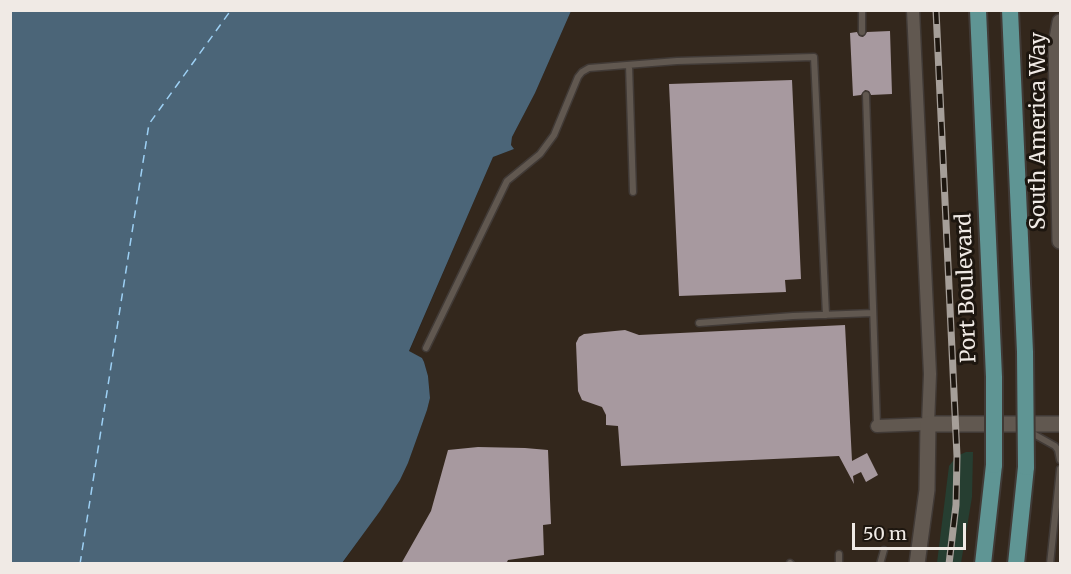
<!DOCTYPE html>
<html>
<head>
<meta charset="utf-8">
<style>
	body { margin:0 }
	#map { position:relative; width:1071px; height:574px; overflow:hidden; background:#271f18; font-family:Merriweather,serif }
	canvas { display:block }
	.frame { position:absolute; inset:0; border:12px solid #f0eae5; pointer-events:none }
	.scale { position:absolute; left:852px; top:523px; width:114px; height:27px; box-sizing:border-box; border:3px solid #f0eae5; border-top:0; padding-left:8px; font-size:18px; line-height:21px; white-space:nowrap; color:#f0eae5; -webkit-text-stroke:4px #1d160f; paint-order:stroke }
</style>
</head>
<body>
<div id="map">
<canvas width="1071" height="574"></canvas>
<div class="frame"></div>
<div class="scale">50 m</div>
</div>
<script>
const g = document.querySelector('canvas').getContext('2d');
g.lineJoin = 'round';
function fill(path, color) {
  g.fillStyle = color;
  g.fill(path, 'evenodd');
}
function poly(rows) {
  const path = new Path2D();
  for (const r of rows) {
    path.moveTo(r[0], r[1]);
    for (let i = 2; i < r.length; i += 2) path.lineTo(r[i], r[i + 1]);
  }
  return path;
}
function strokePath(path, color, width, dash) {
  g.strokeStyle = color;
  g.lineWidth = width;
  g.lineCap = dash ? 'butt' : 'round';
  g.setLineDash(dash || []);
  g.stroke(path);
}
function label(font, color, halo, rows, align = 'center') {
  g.font = font + ' Merriweather,serif';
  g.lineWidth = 6;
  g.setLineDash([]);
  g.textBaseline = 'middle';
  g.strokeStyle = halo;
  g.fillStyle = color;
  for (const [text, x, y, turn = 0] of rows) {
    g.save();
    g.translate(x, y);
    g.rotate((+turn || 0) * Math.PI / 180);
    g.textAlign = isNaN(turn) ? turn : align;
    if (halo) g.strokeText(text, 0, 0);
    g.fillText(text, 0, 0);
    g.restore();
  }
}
fill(poly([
	[571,11,1060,11,1060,563,342,564,380,510,400,480,408,463,427,410,430,398,428,376,424,362,422,358,409,352,493,157,514,149,511,145,512,137,535,93]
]), '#33271c');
fill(poly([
	[966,452,973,452,972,497,961,563,937,563,949,466,957,456]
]), '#263e31');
fill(poly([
	[10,11,571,11,535,93,512,137,511,145,514,149,493,157,409,351,422,358,424,362,428,376,430,398,427,410,408,463,400,480,380,511,342,563,11,563]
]), '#4b6578');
strokePath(poly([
	[80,564,149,124,231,10]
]), '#9dd0f4', 1.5, [8, 6]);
fill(poly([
	[890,31,892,94,871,95,869,91,865,90,861,95,853,96,850,33,857,32,859,36,863,37,867,32],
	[792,80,801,279,785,280,786,292,679,296,669,84],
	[845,325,852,461,867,453,878,475,866,482,861,472,853,476,854,484,839,456,621,466,618,426,606,425,606,415,602,407,582,400,578,391,576,343,579,337,584,334,625,330,639,335],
	[478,447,525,448,548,450,551,524,543,525,544,555,508,560,506,564,401,564,431,511,448,450]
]), '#a7999f');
const service = poly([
	[862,10,862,32],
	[629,65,633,192],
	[866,95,877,426],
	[699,323,793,316,873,313],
	[426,348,507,181,540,154,554,135,578,77,582,72,589,68,677,61,814,57,826,315],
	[1028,431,1055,446,1058,450,1060,460],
	[839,554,839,564],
	[790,563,791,564],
	[880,564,884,550],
	[1050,564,1060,469]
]);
const minor = poly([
	[877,426,928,424,930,374,913,10]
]);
const tertiary = poly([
	[1060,22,1056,44,1060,241],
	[917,564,927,490,928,424,1060,424]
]);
const primary = poly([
	[983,564,994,465],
	[1016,564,1026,467]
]);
strokePath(service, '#413a36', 9);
strokePath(minor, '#413a36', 15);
strokePath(tertiary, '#413a36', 18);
strokePath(primary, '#413a36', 20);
strokePath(service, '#615850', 6);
strokePath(minor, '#615850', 12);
strokePath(tertiary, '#615850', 15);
strokePath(primary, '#5f9594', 16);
const rail = poly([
	[936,10,957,456,956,505,949,564]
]);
strokePath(rail, '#a69f99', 7);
strokePath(rail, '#1d160f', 4.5, [14]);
const primaryBridge = poly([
	[978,10,994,377,994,465],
	[1010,10,1025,352,1026,467]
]);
strokePath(primaryBridge, '#413a36', 20, []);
strokePath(primaryBridge, '#5f9594', 16);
label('21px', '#f0eae5', '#1d160f', [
	["South America Way",1039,131,-90],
	["Port Boulevard",967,288,-92]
]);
</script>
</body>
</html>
